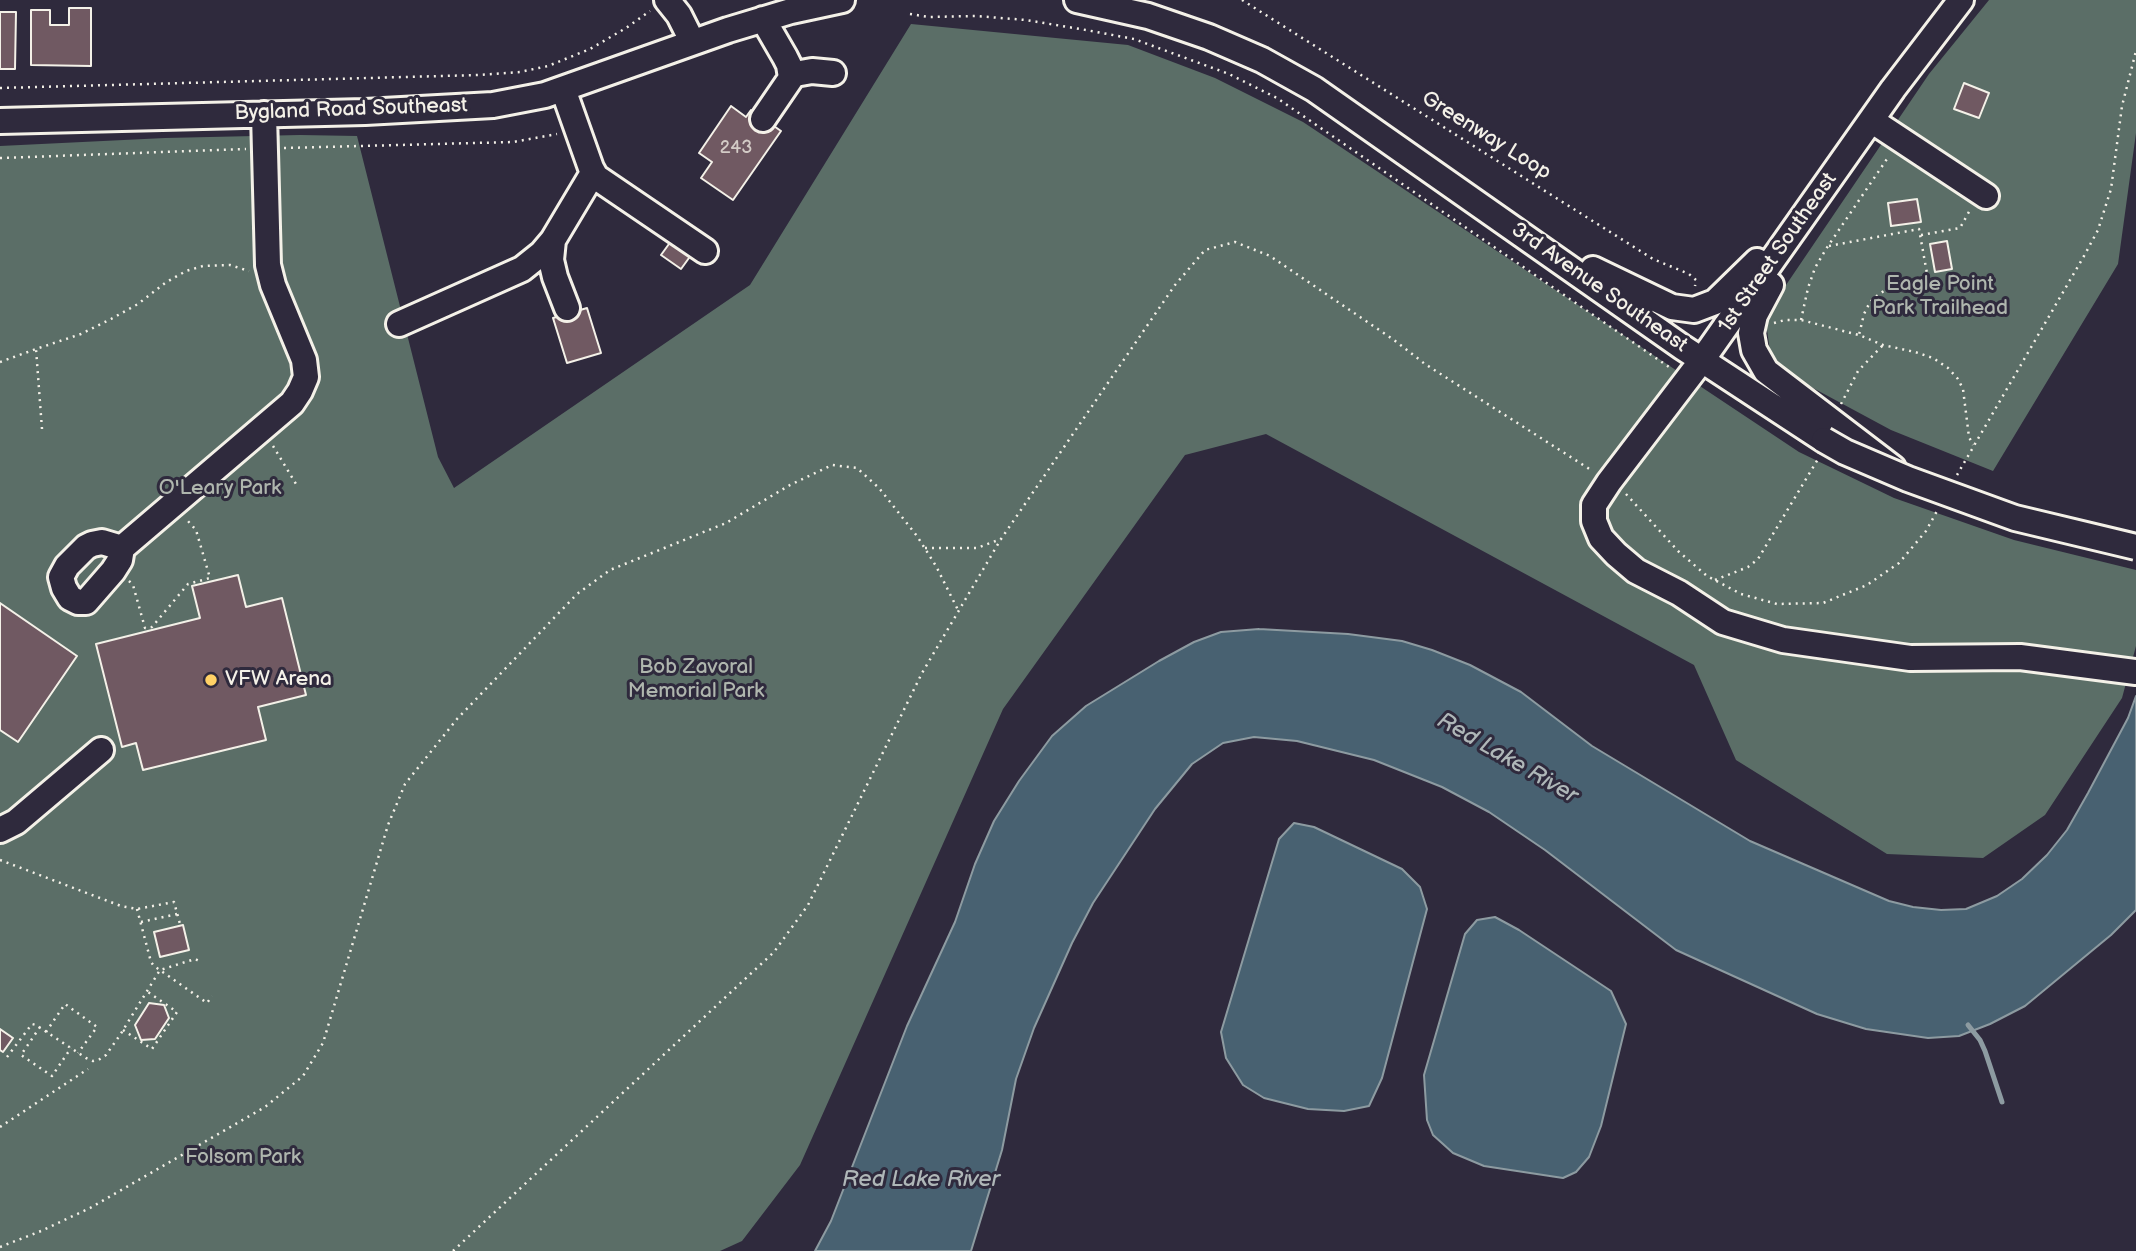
<!DOCTYPE html>
<html>
<head>
<meta charset="utf-8">
<style>
	body { margin:0 }
	canvas { display:block; background:#2f2a3d }
</style>
</head>
<body>
<canvas width="2136" height="1251"></canvas>
<script>
const g = document.querySelector('canvas').getContext('2d');
g.lineJoin = 'round';
function fill(path, color) {
  g.fillStyle = color;
  g.fill(path, 'evenodd');
}
function poly(rows) {
  const path = new Path2D();
  for (const r of rows) {
    path.moveTo(r[0], r[1]);
    for (let i = 2; i < r.length; i += 2) path.lineTo(r[i], r[i + 1]);
  }
  return path;
}
function strokePath(path, color, width, dash) {
  g.strokeStyle = color;
  g.lineWidth = width;
  g.lineCap = dash ? 'butt' : 'round';
  g.setLineDash(dash || []);
  g.stroke(path);
}
function label(font, color, halo, rows, align = 'center') {
  g.font = font + ' "Balsamiq Sans",sans-serif';
  g.lineWidth = 6;
  g.setLineDash([]);
  g.textBaseline = 'middle';
  g.strokeStyle = halo;
  g.fillStyle = color;
  for (const [text, x, y, turn = 0] of rows) {
    g.save();
    g.translate(x, y);
    g.rotate((+turn || 0) * Math.PI / 180);
    g.textAlign = isNaN(turn) ? turn : align;
    if (halo) g.strokeText(text, 0, 0);
    g.fillText(text, 0, 0);
    g.restore();
  }
}
fill(poly([
	[1989,0,2136,0,2136,133,2118,264,1993,471,1891,430,1787,374,1770,351,1765,316,1929,74],
	[911,24,1128,45,1215,78,1303,122,1799,452,1894,498,2014,540,2136,570,2136,646,2122,698,2045,815,1983,858,1887,854,1736,760,1694,665,1266,434,1185,455,1003,709,800,1165,742,1241,720,1251,0,1251,0,146,165,138,300,135,357,136,438,457,454,488,750,285]
]), '#5b6e67');
const water = poly([
	[1259,629,1348,634,1402,641,1432,650,1470,665,1521,692,1592,746,1750,841,1889,901,1913,907,1941,910,1966,909,1997,896,2022,879,2047,855,2067,830,2088,793,2128,718,2136,696,2136,910,2111,935,2025,1006,1990,1024,1959,1036,1928,1038,1866,1029,1817,1014,1676,950,1545,850,1489,812,1442,787,1374,760,1297,741,1254,737,1223,743,1192,764,1155,809,1093,903,1072,943,1034,1028,1016,1079,1002,1150,971,1251,815,1251,831,1221,907,1026,955,922,975,864,994,821,1019,781,1052,736,1086,706,1159,661,1194,642,1221,632,1259,629],
	[1294,823,1314,827,1402,869,1420,887,1427,909,1382,1078,1369,1106,1344,1111,1308,1109,1264,1098,1243,1085,1226,1058,1221,1032,1279,839,1294,823],
	[1495,917,1519,930,1611,991,1626,1024,1601,1126,1589,1157,1576,1172,1563,1178,1484,1166,1453,1153,1433,1135,1427,1120,1424,1075,1465,934,1477,920,1495,917]
]);
fill(water, '#486171');
strokePath(water, '#8d9ba1', 2);
strokePath(poly([
	[1968,1025,1980,1040,1985,1051,2002,1102]
]), '#8d9ba1', 5);
const building = poly([
	[69,8,91,8,91,66,31,65,31,10,50,10,50,25,69,25,69,8],
	[0,12,16,12,15,69,0,69,0,12],
	[1964,83,1989,93,1979,118,1954,109,1964,83],
	[731,106,746,117,751,110,781,131,733,200,701,178,712,162,699,153,731,106],
	[1917,199,1921,222,1891,226,1888,203,1917,199],
	[674,237,694,251,681,269,661,255,674,237],
	[1947,241,1952,269,1935,272,1930,244,1947,241],
	[587,308,601,353,567,363,553,318,587,308],
	[238,575,246,607,282,598,306,695,258,707,266,740,143,770,136,743,122,747,96,644,200,618,192,586,238,575],
	[0,603,77,656,18,742,0,730,0,603],
	[183,925,189,950,160,957,154,932,183,925],
	[149,1003,164,1005,169,1018,155,1039,141,1040,135,1025,149,1003],
	[0,1029,13,1038,3,1052,0,1050,0,1029]
]);
fill(building, '#705962');
strokePath(building, '#f4f1e8', 2);
const minor = poly([
	[667,0,679,15,692,41],
	[1077,0,1148,16,1209,37,1262,60,1314,89,1682,347,1824,440],
	[1961,0,1893,89,1702,360,1609,482,1594,505,1594,521,1601,538,1616,554,1636,571,1679,593,1723,622,1783,640,1910,658,2020,657,2136,672],
	[763,19,785,57,789,65,791,78],
	[563,89,591,168,596,177,705,251],
	[763,119,791,78,795,74,812,71,833,73],
	[1871,120,1986,196],
	[0,121,365,112,493,105,545,95,728,30,791,11,842,0],
	[553,240,551,260,555,277,567,308],
	[1593,269,1672,307,1694,310,1715,302,1757,261],
	[1771,285,1755,315,1751,333,1754,350,1766,371,1893,468],
	[399,324,522,269,542,253,553,240,593,173],
	[122,548,102,542,92,544,86,547,67,566,61,577,64,588,70,598,78,602,86,602,113,571,120,560,122,548,292,403,300,391,306,377,304,360,273,285,268,265,264,114],
	[0,830,16,822,101,750]
]);
strokePath(minor, '#f4f1e8', 30);
strokePath(poly([
	[1242,0,1653,259,1689,274,1696,280,1695,286],
	[910,14,929,17,976,16,1026,20,1086,30,1134,39,1229,74,1277,98,1669,367,1669,368],
	[0,88,479,75,520,72,548,66,590,49,626,28,650,11],
	[284,148,513,142,557,134],
	[0,158,246,149],
	[1921,235,1960,228,1970,210],
	[1829,246,1919,229,1928,279,1888,288,1878,295,1870,302,1864,314,1859,335],
	[1801,320,1808,288,1815,268,1826,249,1889,156],
	[1774,323,1785,320,1801,320,1859,335,1883,345,1915,352,1933,358,1948,368,1958,379,1963,389,1969,437,1973,445],
	[0,362,36,349],
	[1841,404,1858,371,1883,345],
	[42,429,36,349,81,334,111,319,138,304,165,283,186,271,203,266,230,265,249,271],
	[273,446,296,484],
	[1957,475,2084,256,2098,230,2111,189,2122,106,2136,51],
	[1626,494,1678,551,1707,576,1741,594,1777,604,1823,603,1867,585,1899,563,1926,531,1937,511],
	[925,548,977,548,1001,539],
	[1715,580,1748,567,1758,559,1818,459],
	[129,581,133,585,145,628,152,627,188,584,210,578,196,530,187,520],
	[0,860,121,906,137,909,174,902,180,924],
	[137,909,151,962,154,966,207,1003,212,996],
	[141,922,177,914],
	[40,1027,21,1055,52,1076,71,1048],
	[123,1030,152,1049,177,1012,148,992],
	[46,1032,65,1004,97,1027,78,1053],
	[7,1057,32,1024,36,1025,86,1058,93,1061,100,1059,106,1055,120,1035,160,970,195,959,201,962],
	[0,1127,88,1069],
	[0,1247,41,1231,90,1208,265,1107,303,1076,323,1043,388,825,405,784,457,719,577,594,610,570,726,523,790,485,832,465,857,468,879,488,917,536,936,566,958,610],
	[453,1251,774,952,808,905,922,673,1001,539,1175,285,1205,250,1235,242,1270,256,1394,340,1425,364,1591,470]
]), '#f4f1e8', 2.5, [2, 5]);
strokePath(minor, '#2f2a3d', 24);
const minorBridge = poly([
	[1824,440,1845,452,1908,479,2015,518,2136,547]
]);
strokePath(minorBridge, '#f4f1e8', 30, []);
strokePath(minorBridge, '#2f2a3d', 24);
for (const [x, y, r, color] of [
	[211,680,7,"#ffd166"]
]) {
  const dot = new Path2D();
  dot.arc(x, y, r, 0, 2 * Math.PI);
  g.fillStyle = color;
  g.fill(dot);
  strokePath(dot, '#2f2a3d', 2.5);
}
label('18px', '#d3cbc6', null, [
	["243",736,148]
]);
label('21px', '#f4f1e8', '#2f2a3d', [
	["Bygland Road Southeast",351,110,-2],
	["Greenway Loop",1486,136,32],
	["1st Street Southeast",1778,253,-55],
	["3rd Avenue Southeast",1599,288,35]
]);
label('21px', '#afb6ae', '#2f2a3d', [
	["Eagle Point",1940,285],
	["Park Trailhead",1940,309],
	["O'Leary Park",220,489],
	["Bob Zavoral",696,668],
	["Memorial Park",696,692],
	["Folsom Park",243,1158]
]);
label('21px', '#f4f1e8', '#2f2a3d', [
	["VFW Arena",225,680]
], 'left');
label('italic 23px', '#afb7b8', '#2f2a3d', [
	["Red Lake River",1507,759,30],
	["Red Lake River",921,1180]
]);
</script>
</body>
</html>
